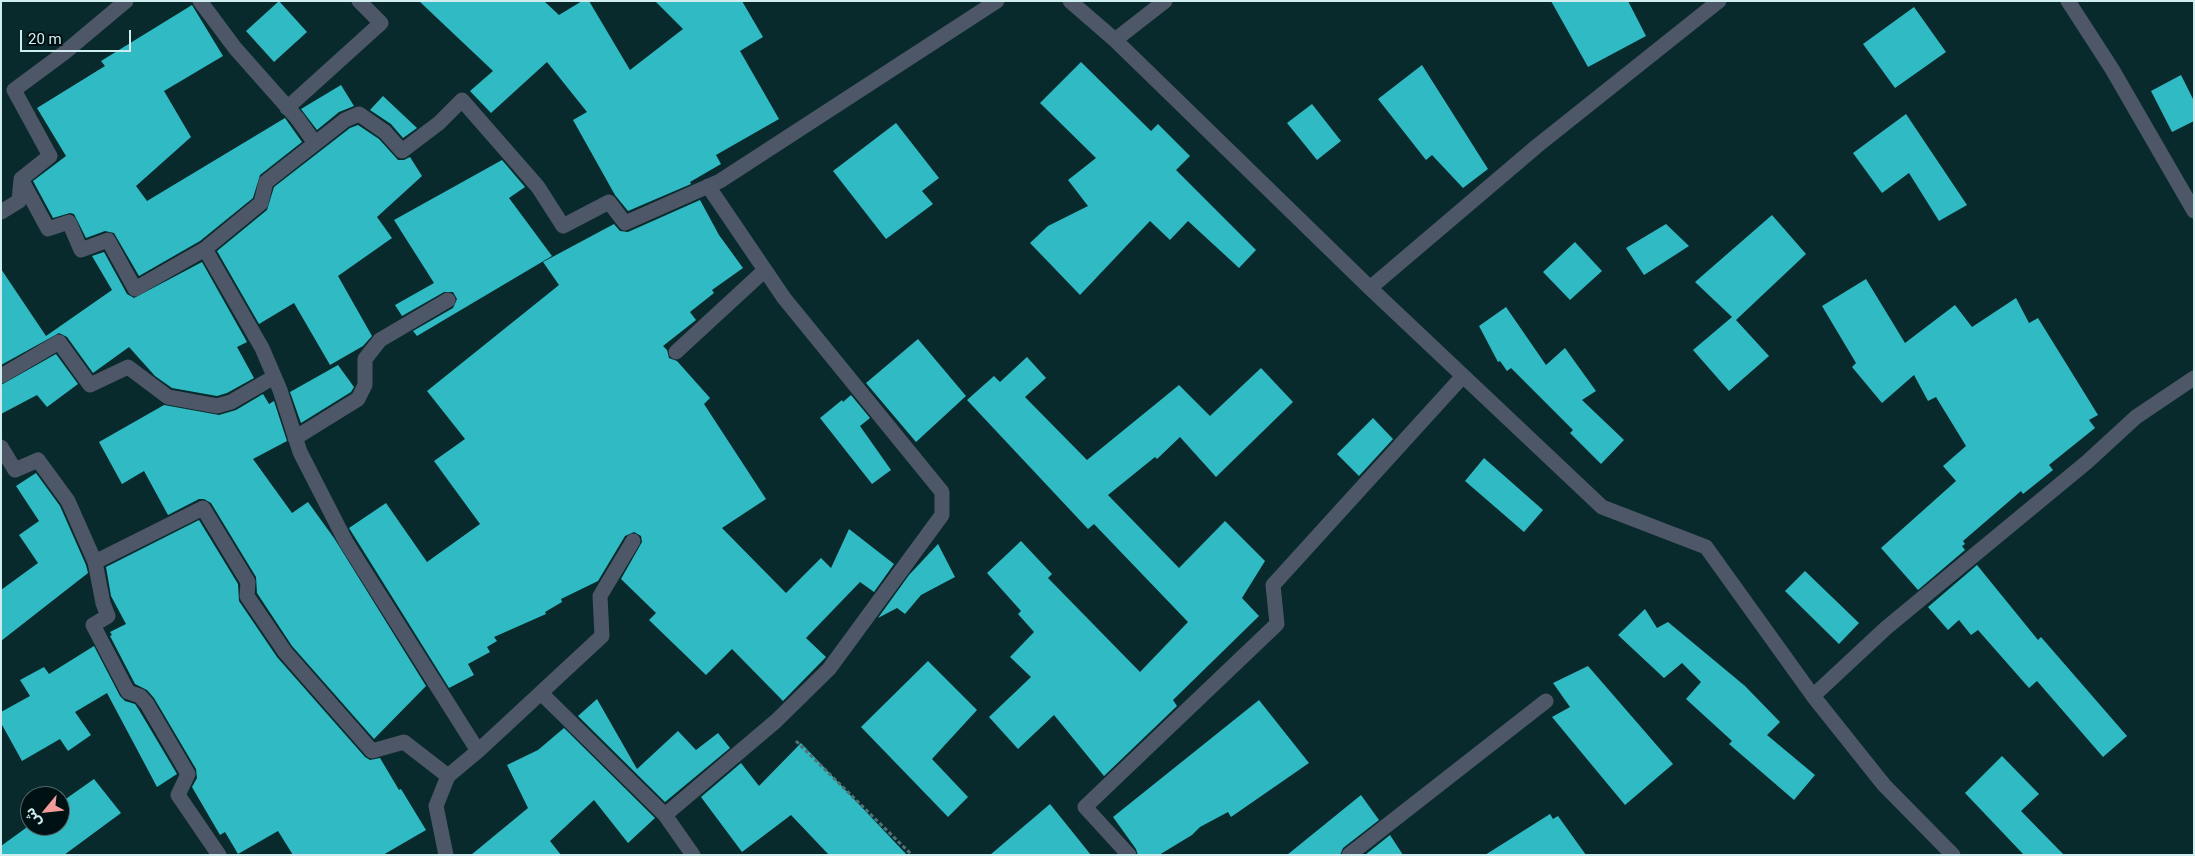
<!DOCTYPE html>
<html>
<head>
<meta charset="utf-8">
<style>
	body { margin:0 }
	#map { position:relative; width:2195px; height:856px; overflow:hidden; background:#082a2c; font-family:Roboto,"Noto Sans Arabic",sans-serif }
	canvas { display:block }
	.frame { position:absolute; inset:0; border:2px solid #d0eef0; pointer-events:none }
	.north { position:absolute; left:20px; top:786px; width:50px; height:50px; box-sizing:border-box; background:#001113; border:1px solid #53696b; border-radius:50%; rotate:242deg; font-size:14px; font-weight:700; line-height:20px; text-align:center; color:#d0eef0 }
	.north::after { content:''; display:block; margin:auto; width:18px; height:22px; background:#f59b99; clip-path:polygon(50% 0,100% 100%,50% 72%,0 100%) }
	.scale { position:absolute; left:20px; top:30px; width:111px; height:22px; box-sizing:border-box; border:2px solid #d0eef0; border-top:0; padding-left:6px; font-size:15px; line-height:18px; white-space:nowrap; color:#d0eef0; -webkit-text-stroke:4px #001113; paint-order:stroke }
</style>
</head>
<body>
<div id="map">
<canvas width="2195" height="856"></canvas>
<div class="frame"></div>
<div class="north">ش</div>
<div class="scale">20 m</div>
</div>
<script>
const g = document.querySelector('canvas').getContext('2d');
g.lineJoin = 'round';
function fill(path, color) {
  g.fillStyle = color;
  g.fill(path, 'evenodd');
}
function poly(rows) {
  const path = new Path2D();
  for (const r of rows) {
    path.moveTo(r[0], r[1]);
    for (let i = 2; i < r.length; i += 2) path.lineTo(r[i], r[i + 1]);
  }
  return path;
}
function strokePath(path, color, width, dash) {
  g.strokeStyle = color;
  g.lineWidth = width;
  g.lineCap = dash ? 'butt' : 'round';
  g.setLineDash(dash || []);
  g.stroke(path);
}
fill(poly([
	[279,1,307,32,274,62,246,31],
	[419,1,544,1,559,15,582,1,589,1,630,70,683,29,655,1,742,1,763,37,740,51,779,119,716,155,721,164,690,182,691,184,628,211,615,195,573,120,587,112,547,62,491,113,470,91,493,71],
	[1551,1,1628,1,1646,36,1588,67],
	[192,5,223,56,164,91,191,137,136,186,147,201,285,118,302,142,260,175,253,198,200,241,139,276,114,233,105,231,86,238,74,214,70,213,53,218,52,216,33,181,66,156,37,108,105,66,101,61],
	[1914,7,1946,52,1895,88,1863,44],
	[1081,62,1151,131,1158,124,1190,156,1176,170,1256,250,1239,268,1188,221,1170,240,1150,221,1080,295,1030,243,1048,226,1088,206,1068,180,1096,158,1040,103],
	[1422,65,1488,169,1463,188,1432,155,1426,160,1378,99],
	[2181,75,2194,101,2194,121,2172,132,2151,91],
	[341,85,354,106,339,112,317,130,301,109],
	[383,96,417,128,403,138,391,124,370,110],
	[1312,104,1341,141,1317,160,1287,123],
	[1906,114,1967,205,1939,221,1909,173,1882,193,1853,153],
	[896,123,939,178,922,191,933,204,886,239,833,171],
	[358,125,379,139,398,160,404,160,410,157,422,176,377,217,392,238,338,276,372,336,363,346,330,365,294,303,259,324,217,251,267,210,274,187,350,128],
	[502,160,525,187,509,198,552,256,417,336,413,331,453,308,457,299,453,292,444,292,402,316,395,305,434,283,394,220],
	[700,200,719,235,743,268,712,290,714,293,690,312,696,320,663,346,667,350,669,358,677,361,710,398,704,404,766,499,722,528,786,593,821,558,831,568,849,529,894,564,874,592,860,582,806,638,826,657,783,701,732,649,706,675,649,620,656,613,621,579,642,542,641,536,634,532,625,536,598,581,561,599,562,602,545,612,546,614,494,637,497,641,487,647,490,652,468,664,474,675,449,688,349,528,386,503,427,562,480,524,434,461,465,439,427,391,559,285,543,262,614,224,620,231,628,232],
	[1772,215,1806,254,1736,320,1769,356,1729,391,1693,350,1732,317,1695,282],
	[1666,224,1689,246,1644,275,1626,248],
	[1575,242,1602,271,1570,300,1543,272],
	[104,252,127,294,134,298,202,262,247,342,237,347,254,378,227,393,217,396,172,388,155,376,129,347,93,373,67,337,59,333,1,365,1,269,46,336,112,290,92,256],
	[1866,279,1905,343,1955,305,1972,327,2016,298,2029,323,2038,318,2098,415,2089,420,2095,428,2049,465,2053,470,2023,494,2021,491,1963,541,1965,544,1962,546,1965,550,1918,590,1881,548,1956,481,1943,466,1966,446,1936,397,1928,401,1914,375,1882,403,1852,367,1856,363,1822,306],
	[1506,307,1546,365,1565,348,1596,391,1582,400,1624,440,1601,464,1570,433,1573,430,1511,368,1507,371,1500,361,1498,362,1479,326],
	[918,339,966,396,916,442,866,383],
	[56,354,78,384,47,407,37,395,1,414,1,385],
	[1027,357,1046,378,1025,397,1087,460,1179,385,1210,416,1261,368,1293,402,1216,477,1180,437,1157,459,1155,457,1108,495,1179,568,1225,521,1265,561,1242,598,1259,616,1173,700,1177,706,1104,776,1054,715,1018,749,989,717,1031,677,1010,657,1034,632,1018,614,1021,611,987,573,1021,541,1052,574,1048,578,1140,672,1188,622,1094,524,1088,529,967,400,994,376,1000,382],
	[338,365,354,387,351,392,301,423,290,392],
	[263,394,269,404,274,401,287,441,253,459,292,513,308,502,334,538,426,686,374,739,292,646,257,593,256,577,211,503,204,499,199,499,168,515,144,471,122,484,99,442,164,405,219,415,236,410],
	[851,395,870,418,860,426,891,470,872,484,820,418,842,400,843,402],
	[1373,418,1393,439,1359,476,1337,454],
	[1484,458,1543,510,1524,532,1465,481],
	[36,473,60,506,86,565,88,573,1,641,1,590,38,563,19,535,39,521,16,486],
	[199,520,238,584,239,601,277,657,365,757,370,760,380,758,399,790,401,789,426,830,383,855,293,855,278,831,238,854,225,832,220,835,192,787,197,778,196,769,154,698,147,690,135,684,110,636,112,635,110,632,126,624,111,596,106,567],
	[938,544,955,577,921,595,905,614,897,608,878,618,909,575],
	[1977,565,2038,640,2041,637,2127,736,2103,757,2037,681,2029,688,1978,630,1971,635,1959,620,1948,630,1928,607],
	[1805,571,1859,623,1839,644,1785,591],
	[1645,609,1657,628,1668,622,1745,686,1780,722,1767,735,1815,775,1794,800,1729,744,1732,741,1686,699,1701,682,1682,663,1664,678,1618,635],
	[94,646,120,696,125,701,135,704,139,710,177,774,157,787,107,693,75,712,91,735,68,751,60,739,22,761,1,723,1,712,30,696,20,680,44,667,49,674],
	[928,661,977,710,932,759,968,797,948,817,861,727],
	[1588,666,1673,764,1625,805,1552,717,1570,707,1553,683],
	[597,699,637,769,678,731,696,750,718,733,730,748,665,802,578,716],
	[1259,700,1309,763,1231,817,1228,812,1200,827,1192,835,1159,855,1138,855,1136,849,1113,817],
	[564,728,655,818,628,843,594,800,550,841,561,855,471,855,528,808,507,765,538,750],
	[801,743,907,855,829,855,791,815,742,852,701,797,741,763,759,786],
	[2002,756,2039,794,2021,811,2064,855,2024,855,1965,793],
	[94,779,121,813,64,855,1,855,1,846,30,825,60,826,60,803],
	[1361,795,1379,820,1343,848,1340,855,1287,855],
	[1050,804,1091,855,990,855],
	[1550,814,1553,819,1558,816,1586,855,1485,855],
	[1390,835,1403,855,1365,855]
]), '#30bac3');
strokePath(poly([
	[796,741,912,855]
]), '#527375', 3, [4, 2.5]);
strokePath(poly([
	[200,1,235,48,297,118,315,143],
	[1070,1,1115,40,1370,288,1602,507,1706,547,1813,696,1884,785,1953,855],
	[2068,1,2112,69,2194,211],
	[1115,40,1165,1],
	[287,108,381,23,359,1],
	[21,179,48,229,69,222,81,250,108,240,135,289,205,249],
	[1,212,19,201,21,179,50,156,14,90,64,53,126,1],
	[1370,288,1537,146,1719,1],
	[676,352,765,270],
	[1,376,59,342,90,385,128,367,168,397,217,406,231,402,274,377],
	[295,438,358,399,365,385,365,359,380,340,448,300],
	[1,447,15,470,38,460,68,501,95,562,103,603,108,616,93,625,128,692,140,696,147,704,188,774,178,795,219,855],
	[95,562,203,508,248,582,247,596,285,652,372,751,404,742,448,776],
	[541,693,665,815,693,855],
	[1813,696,1886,628,2087,462,2136,417,2194,378],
	[478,751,346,542,300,452,280,390,262,348,205,249,261,203,266,182,345,120,359,114,385,132,402,151,439,123,462,100,538,187,563,226,609,202,625,223,720,181,997,1],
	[665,815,776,721,829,669,942,515,942,492,784,298,708,186],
	[446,855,436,806,448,776,478,751,602,636,600,596,633,541],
	[1129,855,1085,807,1277,624,1273,585,1463,376],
	[1349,855,1546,701]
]), '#4e5767', 15);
</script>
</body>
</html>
